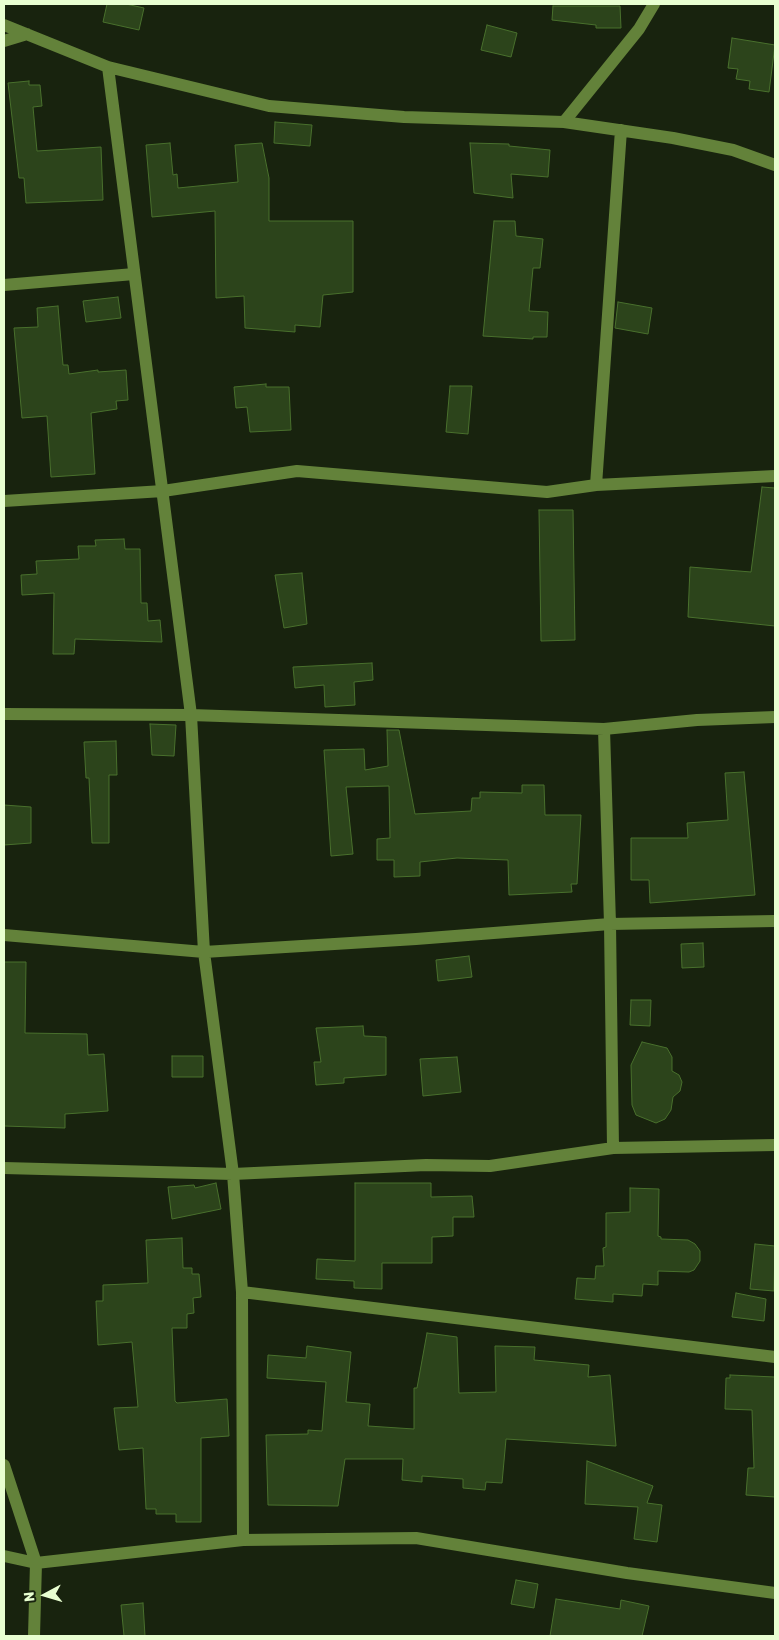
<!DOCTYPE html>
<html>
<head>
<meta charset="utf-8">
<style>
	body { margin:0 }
	#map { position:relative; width:779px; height:1640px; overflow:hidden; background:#18230e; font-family:Rubik,sans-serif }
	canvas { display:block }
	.frame { position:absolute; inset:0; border:5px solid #e8ffd1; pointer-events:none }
	.north { position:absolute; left:20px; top:1570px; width:50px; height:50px; -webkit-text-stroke:4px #18230e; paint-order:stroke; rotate:264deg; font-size:14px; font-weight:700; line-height:20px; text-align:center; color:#e8ffd1 }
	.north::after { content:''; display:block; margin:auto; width:18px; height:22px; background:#e8ffd1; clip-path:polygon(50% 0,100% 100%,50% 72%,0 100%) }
</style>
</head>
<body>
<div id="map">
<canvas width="779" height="1640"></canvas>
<div class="frame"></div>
<div class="north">N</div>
</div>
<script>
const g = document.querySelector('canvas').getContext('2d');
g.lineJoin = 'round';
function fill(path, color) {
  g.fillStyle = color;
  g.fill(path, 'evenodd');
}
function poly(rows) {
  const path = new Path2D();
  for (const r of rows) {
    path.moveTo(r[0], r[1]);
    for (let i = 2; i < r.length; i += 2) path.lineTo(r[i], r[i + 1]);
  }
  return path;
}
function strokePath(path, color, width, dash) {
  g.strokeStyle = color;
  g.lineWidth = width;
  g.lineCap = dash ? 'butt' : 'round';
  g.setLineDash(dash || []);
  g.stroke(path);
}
const building = poly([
	[107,4,126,4,144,8,139,30,103,22,107,4],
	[553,6,620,6,621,28,596,28,596,25,552,20,553,6],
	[487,25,517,33,511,57,481,50,487,25],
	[732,38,775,45,769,92,749,89,750,81,736,79,738,69,728,68,732,38],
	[29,81,29,85,40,85,42,106,33,107,37,151,101,147,103,200,26,203,24,178,19,178,17,160,8,83,29,81],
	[275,122,312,125,310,146,274,143,275,122],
	[170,143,173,175,177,174,178,188,238,182,235,145,262,143,269,178,269,221,353,221,353,292,323,295,320,327,295,325,295,332,245,328,244,296,216,298,215,211,152,217,146,145,170,143],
	[470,143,509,144,509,146,550,150,548,177,511,174,513,198,474,193,470,143],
	[494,221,515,221,516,236,543,239,540,268,533,268,529,311,548,312,547,337,533,337,533,339,483,336,494,221],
	[118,297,121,318,86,322,83,301,118,297],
	[618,302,652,308,648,334,615,328,618,302],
	[58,306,63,365,68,365,69,374,98,370,98,372,126,370,128,400,116,401,117,409,91,413,95,474,51,477,47,416,22,418,14,328,38,327,37,308,58,306],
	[266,384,266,387,289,387,291,430,250,432,247,407,236,408,234,387,266,384],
	[450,386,472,386,468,434,446,432,450,386],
	[762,487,775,488,775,626,688,617,690,567,751,572,762,487],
	[539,510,573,510,575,640,541,641,539,510],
	[124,539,125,549,140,549,141,603,147,603,148,621,160,620,162,642,75,639,74,654,53,654,54,593,22,595,21,575,37,574,36,561,79,559,78,546,96,546,95,540,124,539],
	[302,573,307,624,284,628,275,575,302,573],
	[372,663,373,680,354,682,355,705,325,707,324,685,295,688,293,667,372,663],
	[150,724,176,725,174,756,152,755,150,724],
	[387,730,399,730,415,814,471,811,472,798,480,798,480,792,522,793,522,785,544,785,545,815,581,815,577,884,571,884,572,892,509,895,508,860,457,858,420,862,420,876,394,877,394,860,377,860,377,839,390,838,389,786,346,787,353,854,331,856,324,750,364,749,365,770,388,766,387,730],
	[116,741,117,775,109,775,109,843,92,843,89,778,86,778,84,742,116,741],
	[744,772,755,895,650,903,649,880,631,880,631,838,688,838,687,823,728,820,725,773,744,772],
	[4,805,31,807,31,843,4,845,4,805],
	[703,943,704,967,682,968,681,944,703,943],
	[469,956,472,977,438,981,436,960,469,956],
	[4,962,26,962,25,1033,87,1034,88,1055,104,1054,108,1111,65,1114,65,1128,4,1126,4,962],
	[631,1000,651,1000,650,1026,630,1025,631,1000],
	[363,1026,364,1036,386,1037,386,1075,344,1078,344,1083,316,1085,314,1062,321,1062,316,1028,363,1026],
	[642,1042,667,1048,672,1057,672,1071,679,1075,682,1082,680,1091,673,1097,671,1110,665,1119,656,1123,636,1115,632,1105,631,1065,642,1042],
	[172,1056,203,1056,203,1077,172,1077,172,1056],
	[457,1057,461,1092,423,1096,420,1059,457,1057],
	[216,1183,221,1209,172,1219,168,1187,194,1185,195,1188,216,1183],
	[355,1183,431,1183,431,1197,472,1196,474,1217,453,1217,453,1236,432,1237,432,1263,382,1263,382,1289,354,1288,354,1281,316,1279,317,1259,355,1261,355,1183],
	[630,1188,659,1189,658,1236,661,1237,661,1239,688,1240,695,1244,700,1251,700,1261,694,1270,689,1272,658,1271,658,1285,643,1284,642,1296,613,1294,613,1302,575,1299,577,1278,595,1279,596,1266,604,1266,603,1248,606,1247,606,1213,630,1212,630,1188],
	[182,1238,183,1268,192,1268,192,1274,199,1274,201,1297,193,1298,194,1313,187,1314,187,1328,172,1328,175,1401,177,1403,227,1399,229,1436,201,1438,201,1522,176,1522,176,1514,156,1514,156,1509,146,1509,143,1448,119,1450,114,1408,138,1407,132,1342,98,1345,96,1301,103,1301,103,1285,148,1283,146,1240,182,1238],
	[755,1244,775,1246,774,1291,750,1289,755,1244],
	[736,1293,766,1299,764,1321,732,1317,736,1293],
	[427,1333,457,1337,459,1393,496,1392,495,1346,535,1347,534,1360,589,1365,588,1377,610,1375,616,1446,506,1439,502,1483,486,1482,485,1490,463,1488,463,1479,422,1476,422,1482,402,1480,403,1459,345,1459,338,1506,268,1505,266,1435,308,1434,308,1430,322,1431,326,1382,267,1378,268,1355,306,1358,307,1346,351,1352,346,1402,370,1404,368,1426,414,1429,414,1388,417,1388,427,1333],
	[730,1375,775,1377,775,1497,746,1495,748,1468,754,1468,752,1410,725,1409,726,1378,730,1378,730,1375],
	[587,1461,653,1486,647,1503,662,1505,657,1542,634,1539,638,1507,585,1504,587,1461],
	[516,1580,538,1584,534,1608,511,1604,516,1580],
	[556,1599,620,1609,621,1600,649,1606,642,1636,550,1636,556,1599],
	[143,1603,145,1636,124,1636,121,1605,143,1603]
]);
fill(building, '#2c441b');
strokePath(building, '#49702d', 1);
strokePath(poly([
	[4,25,108,67,269,106,404,117,564,122,673,138,733,150,775,165],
	[4,41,27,34],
	[108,67,191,715,204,952,233,1174,242,1292,243,1540],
	[564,122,639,29,654,4],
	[4,285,134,274],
	[596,485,621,130],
	[4,501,163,491,297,471,547,492,596,485,775,476],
	[4,714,191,715,604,729,697,720,775,717],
	[604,729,610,924,613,1148],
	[4,935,204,952,416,939,610,924,775,921],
	[4,1168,233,1174,426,1165,490,1166,613,1148,775,1145],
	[242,1292,775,1357],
	[4,1465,36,1563,34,1636],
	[4,1556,36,1563,243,1540,416,1538,627,1573,775,1593]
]), '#63823a', 12);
</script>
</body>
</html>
